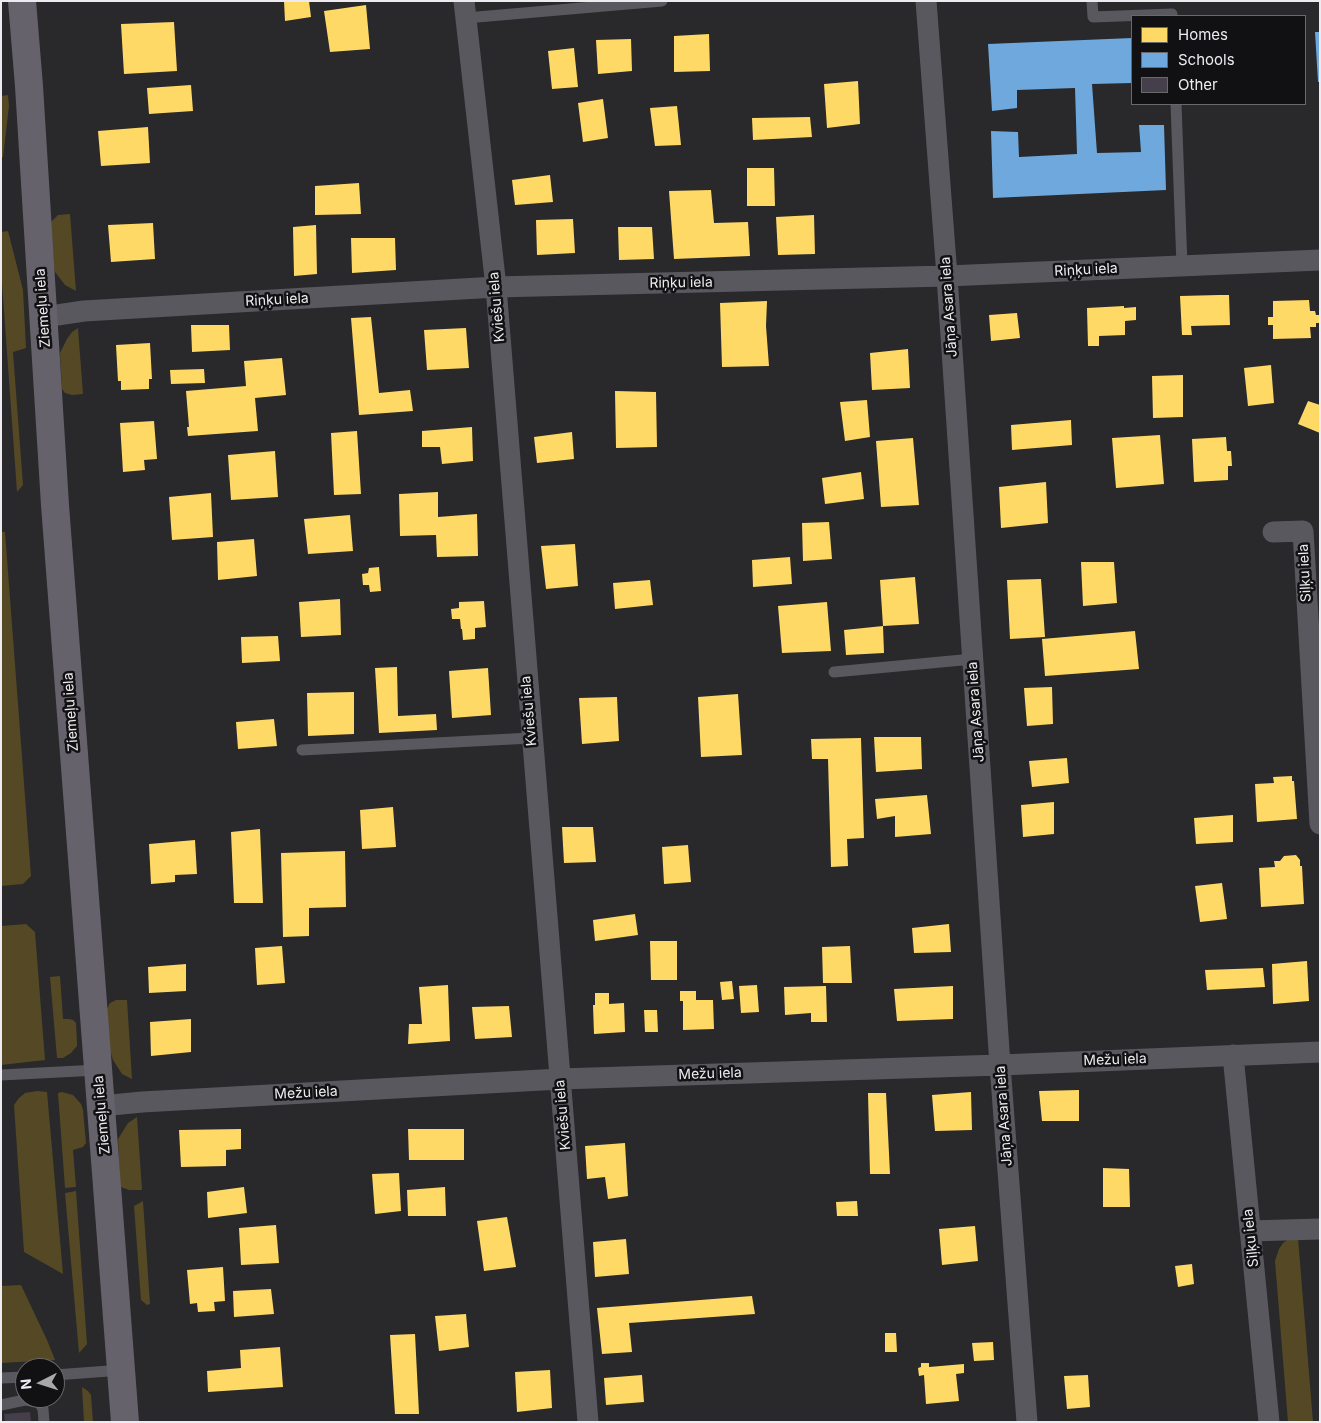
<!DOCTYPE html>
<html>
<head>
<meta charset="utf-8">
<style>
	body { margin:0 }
	#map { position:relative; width:1321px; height:1423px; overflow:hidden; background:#29282b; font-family:Inter,sans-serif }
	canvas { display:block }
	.frame { position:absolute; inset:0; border:2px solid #edebef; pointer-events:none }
	.legend { position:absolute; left:1131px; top:15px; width:175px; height:90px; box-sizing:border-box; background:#111012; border:1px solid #69686a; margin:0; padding:6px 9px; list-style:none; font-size:15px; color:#edebef }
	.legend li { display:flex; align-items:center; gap:10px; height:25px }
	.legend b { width:25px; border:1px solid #69686a }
	.north { position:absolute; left:15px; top:1358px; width:50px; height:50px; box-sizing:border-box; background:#111012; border:1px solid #69686a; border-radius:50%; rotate:265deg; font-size:14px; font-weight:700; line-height:20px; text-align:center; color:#edebef }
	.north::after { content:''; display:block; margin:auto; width:18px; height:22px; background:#a8a7aa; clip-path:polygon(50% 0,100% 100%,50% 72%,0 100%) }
</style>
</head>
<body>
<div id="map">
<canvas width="1321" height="1423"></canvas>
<div class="frame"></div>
<ul class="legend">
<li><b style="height:14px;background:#ffd966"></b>Homes</li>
<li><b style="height:14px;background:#6fa8dc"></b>Schools</li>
<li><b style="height:14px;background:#443f4a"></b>Other</li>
</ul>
<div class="north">N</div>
</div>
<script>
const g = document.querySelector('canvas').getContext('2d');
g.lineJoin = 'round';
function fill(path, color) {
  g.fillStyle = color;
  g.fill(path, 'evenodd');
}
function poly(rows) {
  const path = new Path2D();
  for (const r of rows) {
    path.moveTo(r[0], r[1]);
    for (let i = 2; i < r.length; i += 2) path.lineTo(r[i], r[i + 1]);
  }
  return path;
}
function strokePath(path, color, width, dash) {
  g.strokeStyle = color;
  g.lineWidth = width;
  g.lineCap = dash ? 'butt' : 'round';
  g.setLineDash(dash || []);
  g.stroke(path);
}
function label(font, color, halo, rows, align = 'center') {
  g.font = font + ' Inter,sans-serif';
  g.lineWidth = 5;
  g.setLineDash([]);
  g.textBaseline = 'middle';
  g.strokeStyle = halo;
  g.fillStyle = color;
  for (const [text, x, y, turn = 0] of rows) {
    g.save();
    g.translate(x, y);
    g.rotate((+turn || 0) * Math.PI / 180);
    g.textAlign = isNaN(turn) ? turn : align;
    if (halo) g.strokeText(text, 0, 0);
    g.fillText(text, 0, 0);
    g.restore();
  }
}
fill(poly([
	[8,95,9,106,3,157,1,157,1,96],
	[70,214,76,291,65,285,55,272,54,267,51,222,58,215],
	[8,231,23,290,26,348,13,352,23,485,17,492,1,269,1,232],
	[78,328,83,394,72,395,65,393,62,389,60,353,67,339,72,332],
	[1,532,5,532,31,876,23,884,1,886],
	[26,924,35,932,45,1060,1,1065,1,926],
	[60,976,63,1019,69,1019,73,1020,76,1023,77,1043,77,1046,71,1053,63,1058,57,1058,50,977],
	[116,1000,127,1000,132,1079,122,1074,113,1060,110,1050,107,1009,110,1003],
	[37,1091,47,1092,63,1274,24,1252,14,1105,19,1098,25,1093],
	[62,1092,73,1095,81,1104,83,1110,86,1143,83,1147,73,1150,76,1187,65,1188,58,1093],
	[137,1117,142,1190,129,1190,121,1187,120,1184,118,1139,128,1123],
	[76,1191,87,1344,79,1353,65,1193],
	[143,1201,150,1304,147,1305,141,1300,134,1206],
	[1298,1238,1313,1422,1288,1422,1275,1261,1279,1249,1283,1243,1289,1239],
	[21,1285,47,1340,55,1360,1,1363,1,1286],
	[82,1387,88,1391,91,1395,93,1422,84,1422]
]), '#544924');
fill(poly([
	[284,1,309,1,311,17,285,21],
	[366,5,370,49,330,52,324,11],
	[174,22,177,71,124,74,121,24],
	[709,34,710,71,674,72,674,36],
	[631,39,632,71,598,74,596,40],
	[574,48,578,87,552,89,548,51],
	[858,81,860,124,827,128,824,84],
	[191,85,193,111,149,114,147,88],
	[603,99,608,138,583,142,578,103],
	[677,106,681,145,655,146,650,108],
	[810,117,812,137,753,140,752,118],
	[148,127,150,163,101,166,98,131],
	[747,168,774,168,775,206,747,206],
	[550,175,553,202,515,205,512,180],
	[359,183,361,214,315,215,315,186],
	[711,190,714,223,748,222,750,256,674,259,669,191],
	[814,215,815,254,778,255,776,217],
	[573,219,575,253,537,255,536,220],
	[153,223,155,259,111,262,108,225],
	[316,225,317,274,294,276,293,227],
	[618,227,652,227,654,259,619,260],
	[351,238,395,238,396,270,352,273],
	[1219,295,1229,295,1230,325,1191,326,1192,335,1182,335,1180,296],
	[1309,300,1310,311,1315,311,1316,315,1320,315,1320,323,1316,323,1316,327,1310,327,1311,338,1273,339,1273,325,1268,325,1268,317,1273,317,1273,301],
	[767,301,766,326,769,366,722,367,720,303],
	[1124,306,1124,308,1136,307,1136,320,1125,321,1125,335,1099,336,1099,346,1088,346,1087,308],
	[1017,313,1020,338,991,341,989,315],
	[371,317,379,393,410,390,413,411,359,415,351,318],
	[191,325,229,325,230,350,192,352],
	[466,328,469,368,427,370,424,330],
	[150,343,152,379,149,379,149,389,121,390,121,381,118,381,116,345],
	[908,349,910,388,872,390,870,353],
	[282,358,286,395,255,398,258,431,188,436,187,427,189,427,186,391,246,386,244,361],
	[1271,365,1274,403,1248,406,1244,368],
	[204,369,205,383,171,384,170,370],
	[1183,375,1183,417,1153,418,1152,376],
	[615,391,656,392,657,447,616,448],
	[867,400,870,437,845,441,840,402],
	[1308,401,1320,405,1320,433,1298,424],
	[1071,420,1072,445,1012,450,1011,425],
	[154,421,157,459,144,460,145,470,123,472,120,423],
	[472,427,473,461,442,464,440,447,422,447,422,431],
	[357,431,361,494,334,495,331,433],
	[572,432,574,459,537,463,534,437],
	[1160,435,1164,484,1116,488,1112,438],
	[1226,437,1227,451,1231,451,1232,466,1228,466,1228,480,1194,482,1192,439],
	[913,438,919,505,881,507,876,441],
	[275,451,278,497,231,500,228,455],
	[861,472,864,499,825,504,822,478],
	[1046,482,1048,523,1001,528,999,487],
	[438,492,438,517,477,514,478,556,437,557,436,535,400,536,399,494],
	[211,493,213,537,172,540,169,497],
	[350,515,353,551,308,554,304,519],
	[829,522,832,559,803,561,802,523],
	[254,539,257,576,218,580,217,542],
	[575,544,578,586,546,589,541,546],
	[790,557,792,584,753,587,752,560],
	[1081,562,1114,562,1117,603,1083,606],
	[379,567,381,591,370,592,369,585,363,585,362,574,368,573,369,568],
	[915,577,919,624,883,626,880,580],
	[1041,579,1045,637,1010,639,1007,580],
	[650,580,653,605,615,609,613,583],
	[340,599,341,635,301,637,299,602],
	[484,601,486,627,475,628,475,639,463,640,462,629,461,629,460,619,452,619,451,609,459,608,459,602],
	[827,602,831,651,782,653,778,606],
	[883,626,884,653,846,655,844,630],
	[1135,631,1139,669,1045,676,1042,639],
	[278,636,280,661,242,663,241,637],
	[397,667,398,716,436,714,437,730,379,733,375,668],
	[488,668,491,715,452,718,449,671],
	[1052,687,1053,724,1027,726,1024,688],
	[354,692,354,734,308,736,307,693],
	[738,694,742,755,701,757,698,697],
	[617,697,619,741,582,744,579,698],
	[274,719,277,746,238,749,236,722],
	[874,737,921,737,922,769,876,772],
	[861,738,864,838,847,839,848,866,831,867,828,759,812,759,811,739],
	[1067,758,1069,783,1032,787,1029,761],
	[1292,776,1292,781,1294,781,1297,819,1257,822,1255,784,1274,783,1273,777],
	[927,795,931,834,895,837,895,816,877,819,875,799],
	[1054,802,1054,834,1023,837,1021,805],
	[393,807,396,847,362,849,360,810],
	[1233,815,1233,842,1196,844,1194,818],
	[562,827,593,827,596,862,564,863],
	[260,829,263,903,234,903,231,832],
	[195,840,197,874,175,875,175,882,151,884,149,844],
	[688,845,691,882,664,884,662,847],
	[345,851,346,907,309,908,309,936,283,937,281,853],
	[1296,855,1300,860,1300,866,1302,866,1304,904,1261,907,1259,868,1275,867,1274,861,1280,861,1284,856],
	[1222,883,1227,919,1200,922,1195,886],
	[635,914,638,935,595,941,593,920],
	[949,924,951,952,914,953,912,928],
	[650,941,677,941,677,980,651,980],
	[282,946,285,983,257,985,255,948],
	[850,946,852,983,823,983,822,947],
	[1307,961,1309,1001,1273,1004,1272,964],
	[186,964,186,991,149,993,148,967],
	[1263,968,1265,987,1207,990,1205,970],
	[732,981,734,999,722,1000,720,982],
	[448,985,450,1041,408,1044,409,1024,422,1024,419,987],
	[757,985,759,1012,741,1013,739,986],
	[826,986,827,1022,811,1022,811,1013,785,1015,784,987],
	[953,986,953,1019,897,1021,894,989],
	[680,991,696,991,696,1000,713,1000,714,1029,683,1030,683,1001,680,1001],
	[595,993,609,993,609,1004,624,1003,625,1032,594,1034,593,1005,595,1005],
	[509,1006,512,1037,475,1039,472,1007],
	[644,1010,657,1010,658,1032,645,1032],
	[191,1019,191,1052,151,1056,150,1022],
	[1079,1090,1079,1121,1042,1121,1039,1091],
	[971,1092,972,1130,935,1131,932,1095],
	[868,1093,886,1093,890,1174,870,1174],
	[241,1129,241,1149,226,1150,226,1166,181,1167,179,1130],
	[408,1129,464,1129,464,1160,409,1160],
	[625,1143,628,1196,608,1199,605,1177,587,1179,585,1146],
	[1103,1168,1129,1169,1130,1207,1103,1207],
	[399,1173,401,1211,375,1214,372,1174],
	[244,1187,247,1213,208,1218,207,1192],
	[445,1187,446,1216,408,1216,407,1190],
	[857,1201,858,1216,837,1216,836,1202],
	[507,1217,516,1267,484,1271,477,1221],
	[276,1225,279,1263,241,1265,239,1228],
	[975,1226,978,1261,942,1265,939,1229],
	[626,1239,629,1274,595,1277,593,1242],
	[1192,1264,1194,1284,1178,1287,1175,1266],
	[223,1267,225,1301,214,1302,215,1311,198,1312,197,1303,190,1304,187,1270],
	[271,1289,274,1314,234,1317,233,1291],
	[752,1296,755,1314,629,1323,632,1352,602,1354,597,1308],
	[466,1314,469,1347,439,1351,435,1316],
	[885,1333,896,1333,897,1352,885,1352],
	[415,1334,419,1414,395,1414,390,1335],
	[993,1342,994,1360,974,1361,972,1343],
	[280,1347,283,1387,208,1392,207,1371,241,1368,240,1350],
	[921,1363,929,1363,929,1367,964,1364,964,1373,956,1374,959,1401,926,1404,924,1375,919,1376,918,1368,921,1367],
	[550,1370,552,1408,517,1412,515,1372],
	[642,1375,644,1402,606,1405,604,1378],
	[1088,1375,1090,1407,1067,1409,1064,1376]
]), '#ffd966');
fill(poly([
	[1315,32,1320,32,1320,82,1318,82],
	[1132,38,1132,83,1092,84,1097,153,1141,152,1139,125,1164,125,1166,190,993,198,991,131,1018,132,1019,157,1077,154,1075,88,1017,90,1017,108,992,111,988,44]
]), '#6fa8dc');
fill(poly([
	[30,1412,31,1422,5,1422,4,1414]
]), '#443f4a');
strokePath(poly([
	[1092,1,1093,17,1172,14,1172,16],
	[466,18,662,1],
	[1176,104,1182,266],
	[834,672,973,659],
	[302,750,531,738],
	[1,1075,98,1070],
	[55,1375,122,1370],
	[1,1378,25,1377],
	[1,1405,25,1400,39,1402,43,1409,44,1422]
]), '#5a585f', 11);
strokePath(poly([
	[464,1,496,287,588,1422],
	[926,1,947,276,1000,1065,1027,1422],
	[44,317,84,311,496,287,947,276,1320,260],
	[1273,532,1303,531,1320,824],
	[1233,1055,1269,1422],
	[101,1106,142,1102,560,1079,1000,1065,1320,1052],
	[1250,1231,1320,1229]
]), '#5a585f', 21);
strokePath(poly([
	[22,1,29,86,55,505,125,1422]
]), '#66626b', 28);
label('14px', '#edebef', '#111012', [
	["Riņķu iela",1086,270,-3],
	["Riņķu iela",681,283,-1],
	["Riņķu iela",277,300,-3],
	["Kviešu iela",497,307,-95],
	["Jāņa Asara iela",949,307,-94],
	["Ziemeļu iela",43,308,-94],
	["Siļķu iela",1305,573,-93],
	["Kviešu iela",529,711,-95],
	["Ziemeļu iela",71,712,-94],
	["Jāņa Asara iela",976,712,-94],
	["Mežu iela",1115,1060,-2],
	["Mežu iela",710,1074,-2],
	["Mežu iela",306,1093,-3],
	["Ziemeļu iela",102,1115,-95],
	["Kviešu iela",563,1115,-95],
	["Jāņa Asara iela",1004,1116,-94],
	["Siļķu iela",1251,1238,-96]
]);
</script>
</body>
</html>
